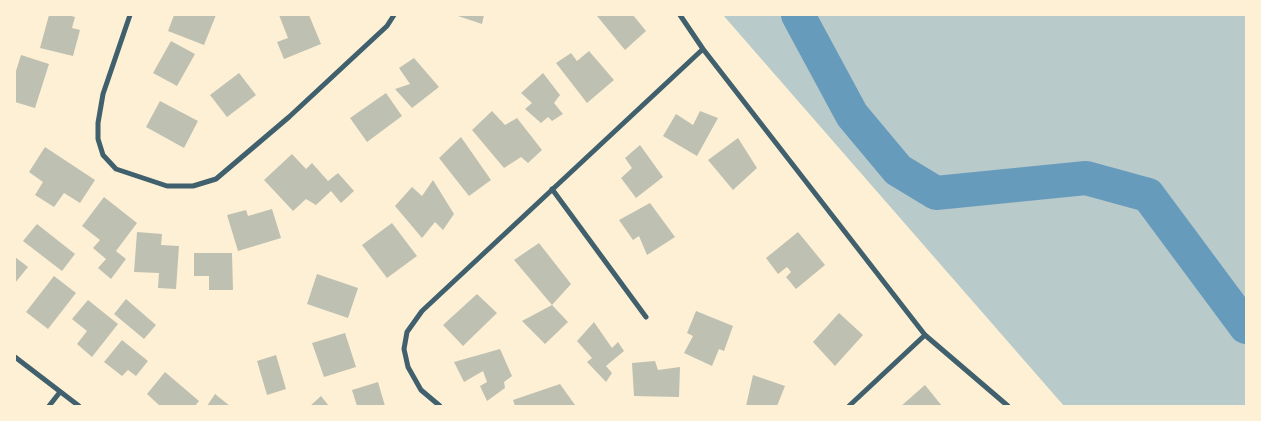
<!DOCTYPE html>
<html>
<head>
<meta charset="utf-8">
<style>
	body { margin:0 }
	#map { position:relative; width:1261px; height:421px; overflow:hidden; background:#fdf0d5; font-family:Barlow,sans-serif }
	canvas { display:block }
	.frame { position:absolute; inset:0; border:16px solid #fdf0d5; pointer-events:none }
</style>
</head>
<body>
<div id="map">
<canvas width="1261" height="421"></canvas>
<div class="frame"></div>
</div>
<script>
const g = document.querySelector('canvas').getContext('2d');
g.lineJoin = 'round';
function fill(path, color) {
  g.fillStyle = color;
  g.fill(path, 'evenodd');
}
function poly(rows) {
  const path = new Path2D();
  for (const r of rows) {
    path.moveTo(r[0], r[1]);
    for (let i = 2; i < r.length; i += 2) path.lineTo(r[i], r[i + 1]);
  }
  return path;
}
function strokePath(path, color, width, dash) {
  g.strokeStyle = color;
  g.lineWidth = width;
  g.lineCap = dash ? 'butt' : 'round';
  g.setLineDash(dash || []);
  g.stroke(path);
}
fill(poly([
	[723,15,1246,15,1246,406,1064,406]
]), '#b9caca');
strokePath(poly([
	[798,15,852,115,898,170,936,193,1086,178,1148,195,1246,327]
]), '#669bbc', 34);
fill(poly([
	[49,15,68,15,75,17,72,28,80,30,73,56,40,48],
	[174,15,216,15,204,45,168,31],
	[279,15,309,15,321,44,284,59,277,42,288,38],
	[455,15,484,15,482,24],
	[599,15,633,15,646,31,625,50,597,16],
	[171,41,195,54,177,86,153,73],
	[589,51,614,80,587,103,556,63,571,53,577,61],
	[21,55,49,64,35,108,15,102,15,74],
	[414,58,439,87,412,108,395,89,410,84,399,68],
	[239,73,256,95,227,117,210,95],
	[543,73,560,95,554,103,563,114,552,121,548,117,541,123,525,109,532,103,521,93],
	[386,93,402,116,367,142,350,118],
	[160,101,198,121,184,148,146,127],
	[492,111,505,125,517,118,542,150,528,163,521,157,504,168,472,130],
	[700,111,718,118,697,156,663,136,676,114,693,125],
	[461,137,491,180,469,196,439,158],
	[738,138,757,168,733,190,708,160],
	[640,145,663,177,636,198,621,178,632,168,625,158],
	[45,147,95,180,80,203,64,193,54,207,35,195,43,182,29,172],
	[292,154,306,169,312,163,328,181,338,173,354,191,341,203,331,191,316,205,306,199,293,211,264,180],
	[433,180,454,214,443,230,435,222,422,238,395,206,412,187,422,196],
	[104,197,137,223,116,251,126,259,111,279,98,268,106,259,93,248,100,240,82,226],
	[650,203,675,237,647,255,639,236,633,240,619,220],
	[272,209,281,238,238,251,227,215,246,210,248,216],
	[392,223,417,256,387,278,362,245],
	[37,224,75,254,62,271,23,241],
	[137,232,162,234,161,245,179,246,176,289,158,288,159,273,134,272],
	[798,232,825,265,796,289,786,277,791,272,787,267,778,274,766,258],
	[539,243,571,284,552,305,514,260],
	[194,253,232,253,233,290,209,290,209,276,194,276],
	[15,257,28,267,15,283],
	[317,274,358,288,348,318,307,304],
	[54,276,76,293,48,329,26,312],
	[477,294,497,313,463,346,443,325],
	[126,299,156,325,144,339,114,314],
	[88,300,118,324,92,357,77,344,87,331,72,319],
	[552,305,568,322,545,344,522,321],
	[696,311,733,326,724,351,719,349,712,366,684,353,693,336,687,333],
	[839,313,863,335,835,366,813,342],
	[594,322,612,348,618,342,624,351,606,366,612,373,606,382,587,362,592,358,577,341],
	[345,333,356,367,324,377,312,343],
	[122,340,148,361,136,376,128,370,122,376,104,362],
	[500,349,512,376,504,382,505,388,487,401,480,386,487,382,483,371,464,382,454,362],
	[276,355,286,389,267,395,257,361],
	[655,361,658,370,680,367,679,397,634,396,632,363],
	[165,372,199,401,195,406,160,406,147,394],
	[753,375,785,386,777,406,746,406],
	[378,382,385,406,357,406,352,390],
	[560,384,575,405,515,406,513,400],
	[925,385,942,406,901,406],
	[215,394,230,406,207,406],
	[321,396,329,406,310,406]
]), '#bec0b2');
strokePath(poly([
	[130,15,103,94,98,123,98,139,103,155,116,169,167,186,193,186,216,179,289,117,387,26,394,15],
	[680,15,703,49,925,335,1008,406],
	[552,189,646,317],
	[15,357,79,406],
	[49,406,60,392],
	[440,406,421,390,408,367,404,349,407,332,422,311,703,49],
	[849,406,925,335]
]), '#3f606c', 5);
</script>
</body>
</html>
